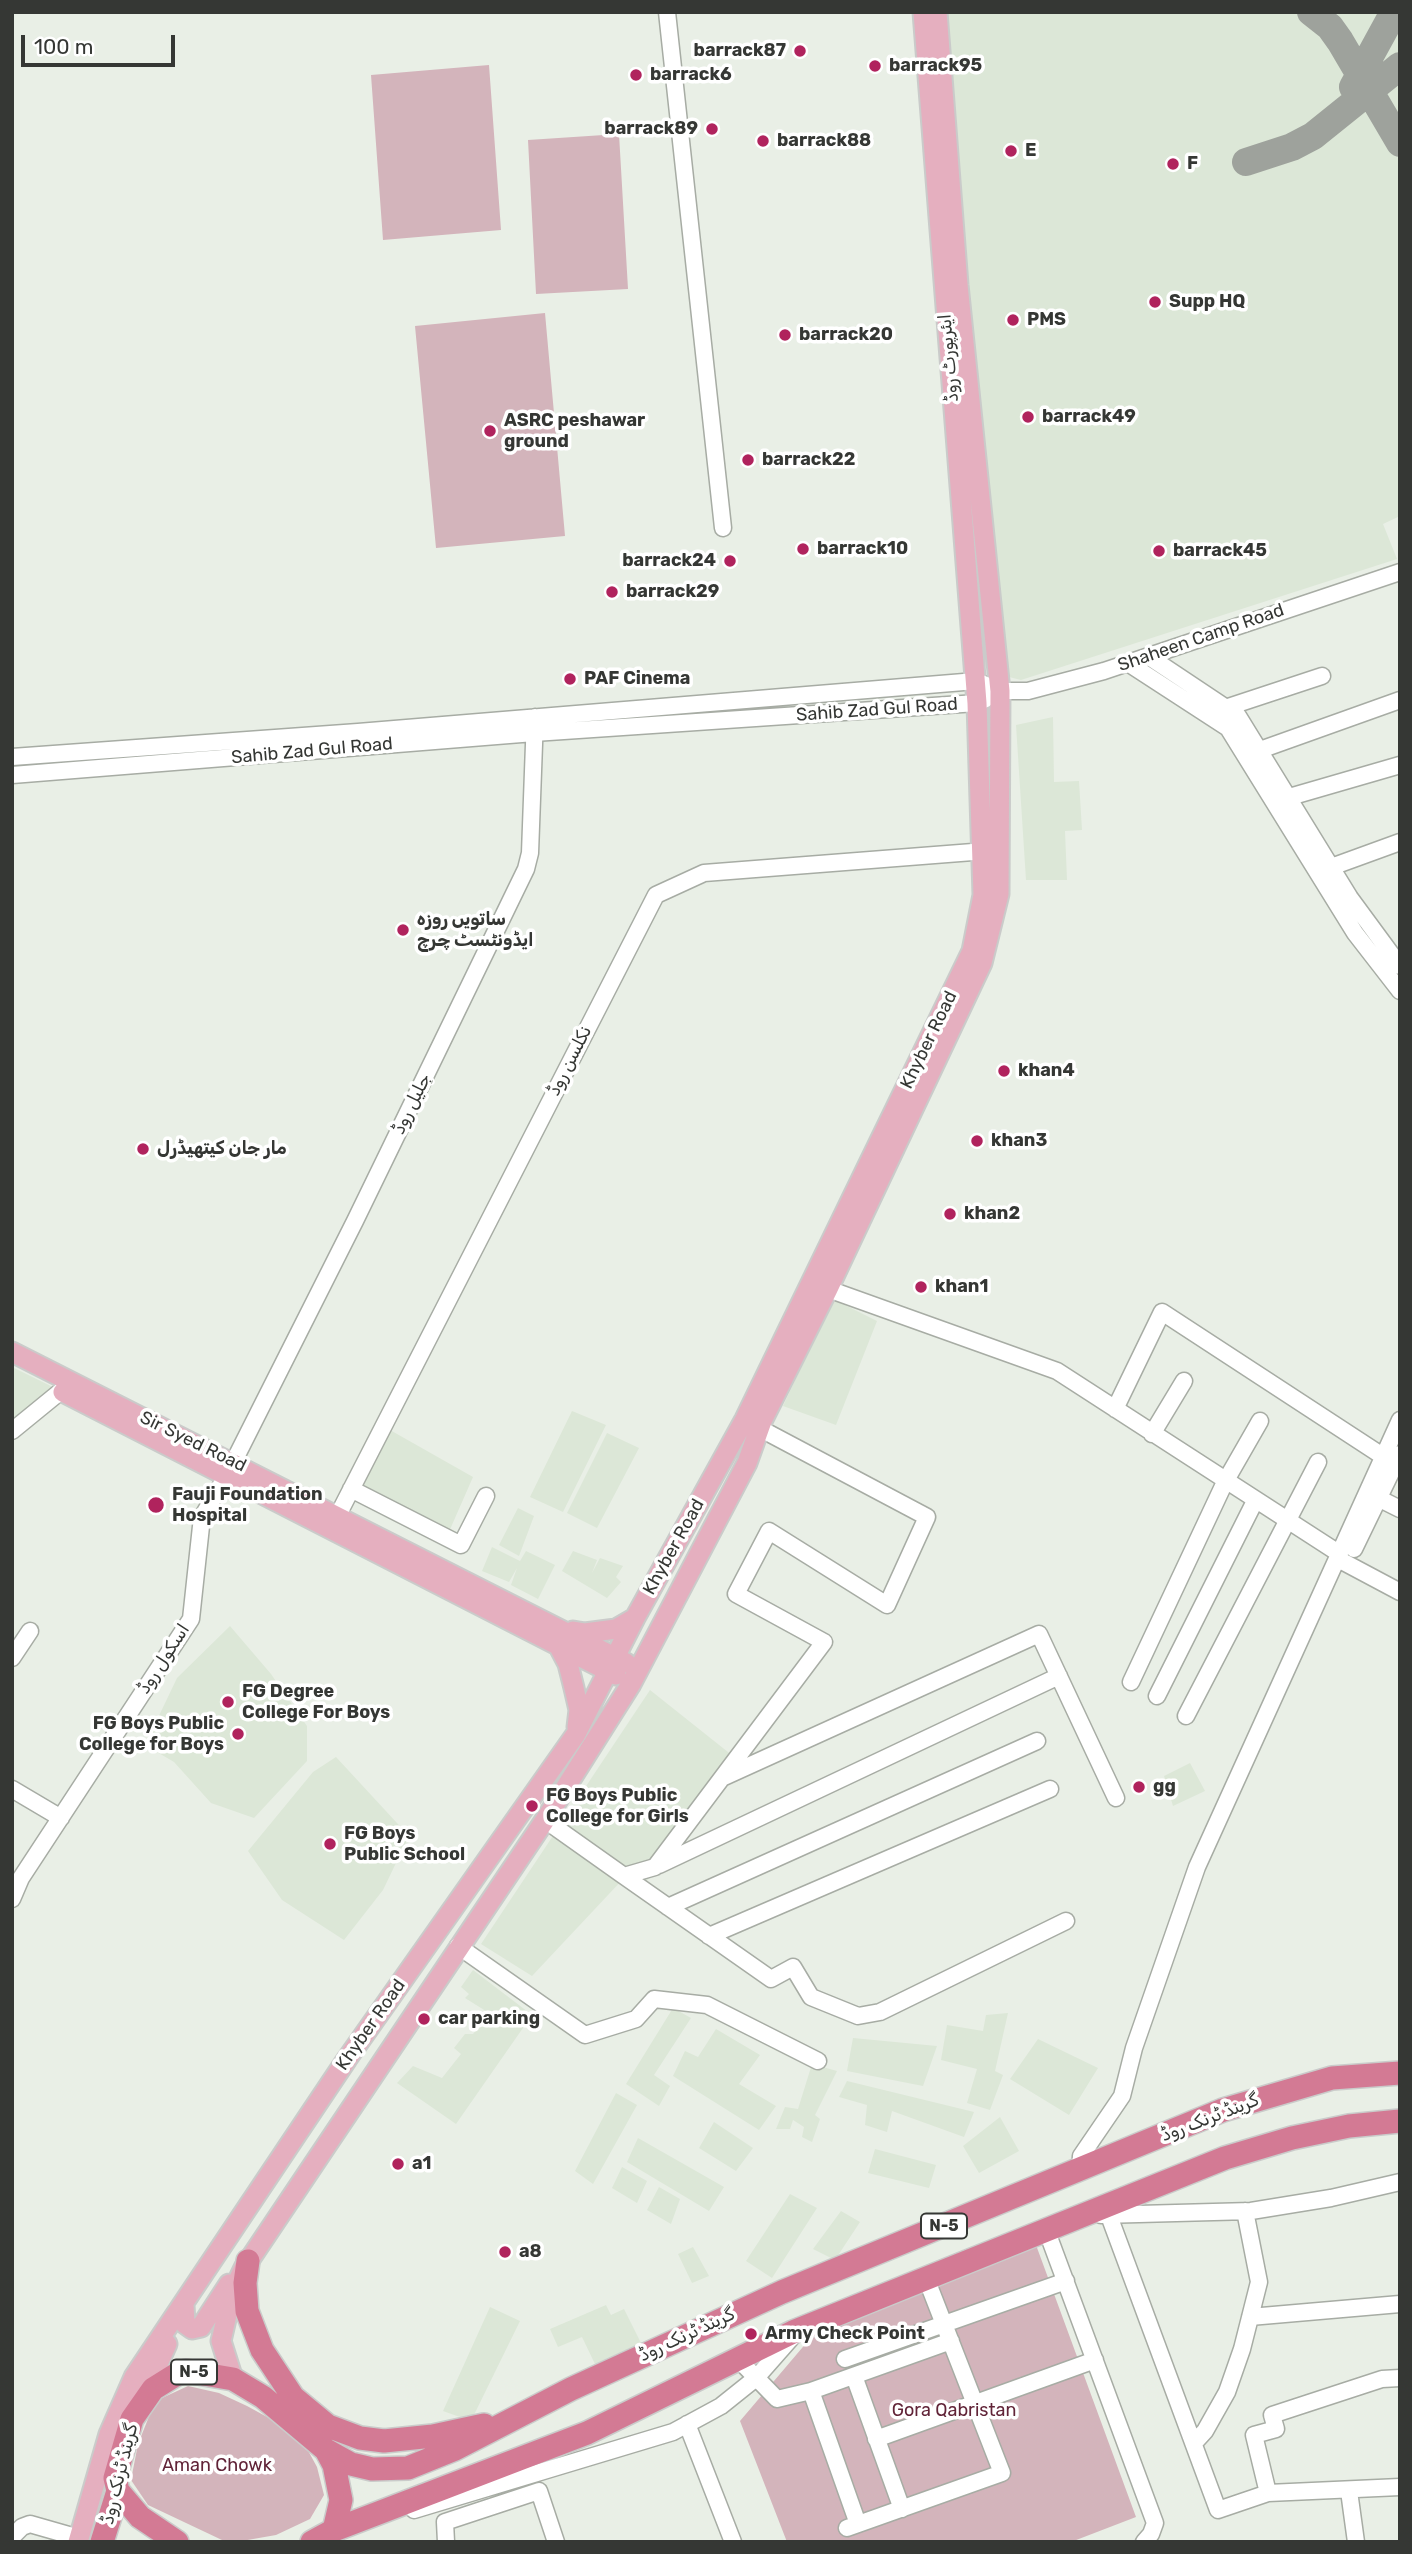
<!DOCTYPE html>
<html>
<head>
<meta charset="utf-8">
<style>
	body { margin:0 }
	#map { position:relative; width:1412px; height:2554px; overflow:hidden; background:#e9efe6; font-family:Rubik,sans-serif }
	canvas { display:block }
	.frame { position:absolute; inset:0; border:14px solid #353734; pointer-events:none }
	.scale { position:absolute; left:21px; top:35px; width:154px; height:32px; box-sizing:border-box; border:4px solid #353734; border-top:0; padding-left:9px; font-size:21px; line-height:24px; white-space:nowrap; color:#353734; -webkit-text-stroke:5px #fff; paint-order:stroke }
</style>
</head>
<body>
<div id="map">
<canvas width="1412" height="2554"></canvas>
<div class="frame"></div>
<div class="scale">100 m</div>
</div>
<script>
const g = document.querySelector('canvas').getContext('2d');
g.lineJoin = 'round';
function fill(path, color) {
  g.fillStyle = color;
  g.fill(path, 'evenodd');
}
function poly(rows) {
  const path = new Path2D();
  for (const r of rows) {
    path.moveTo(r[0], r[1]);
    for (let i = 2; i < r.length; i += 2) path.lineTo(r[i], r[i + 1]);
  }
  return path;
}
function strokePath(path, color, width, dash) {
  g.strokeStyle = color;
  g.lineWidth = width;
  g.lineCap = dash ? 'butt' : 'round';
  g.setLineDash(dash || []);
  g.stroke(path);
}
function label(font, color, halo, rows, align = 'center') {
  g.font = font + ' Rubik,"Noto Sans Arabic",sans-serif';
  g.lineWidth = 7;
  g.setLineDash([]);
  g.textBaseline = 'middle';
  g.strokeStyle = halo;
  g.fillStyle = color;
  for (const [text, x, y, turn = 0] of rows) {
    g.save();
    g.translate(x, y);
    g.rotate((+turn || 0) * Math.PI / 180);
    g.textAlign = isNaN(turn) ? turn : align;
    if (halo) g.strokeText(text, 0, 0);
    g.fillText(text, 0, 0);
    g.restore();
  }
}
fill(poly([
	[943,12,1400,12,1400,516,1383,524,1397,559,1021,680,1009,677,1005,672,991,590],
	[1053,717,1054,782,1079,781,1082,830,1065,831,1067,880,1026,880,1016,725],
	[833,1299,877,1321,836,1425,783,1406],
	[12,1367,61,1391,12,1431],
	[572,1411,606,1425,563,1512,530,1497],
	[390,1430,473,1477,448,1534,361,1489],
	[607,1433,639,1448,597,1528,567,1513],
	[518,1508,534,1516,519,1556,499,1545],
	[492,1547,520,1561,526,1551,555,1565,538,1599,511,1585,517,1568,509,1582,482,1571],
	[573,1551,597,1560,592,1573,600,1558,623,1566,616,1577,621,1582,607,1598,562,1571],
	[230,1626,271,1674,307,1726,307,1761,254,1818,211,1803,174,1762,145,1745,177,1678],
	[650,1690,738,1760,644,1885,624,1878,532,1976,481,1944],
	[336,1757,409,1836,383,1890,344,1940,282,1900,248,1851,313,1772],
	[1190,1763,1205,1791,1173,1806,1164,1776],
	[473,1970,532,2015,456,2124,397,2083,413,2066,442,2078,461,2054,454,2048,465,2034,473,2034,489,2013,465,1998,469,1994,461,1987],
	[673,2008,691,2018,654,2075,670,2086,659,2106,626,2084],
	[1008,2013,995,2071,1003,2075,990,2110,967,2103,977,2069,941,2060,947,2025,983,2031,986,2015],
	[716,2029,760,2055,739,2084,776,2106,759,2130,673,2076,685,2051,698,2057],
	[853,2038,937,2046,923,2086,847,2071],
	[1038,2039,1098,2068,1069,2115,1010,2079],
	[812,2064,837,2071,815,2115,820,2119,812,2142,802,2137,804,2127,793,2120,790,2129,776,2129,785,2107,798,2109],
	[847,2081,974,2112,964,2137,892,2111,887,2132,865,2125,867,2105,839,2097],
	[616,2093,637,2105,593,2184,575,2171],
	[1000,2117,1019,2151,979,2173,963,2146],
	[714,2122,753,2148,736,2171,699,2148],
	[638,2138,724,2187,709,2211,627,2162],
	[875,2149,936,2165,929,2188,868,2173],
	[622,2167,647,2181,637,2203,612,2188],
	[659,2187,680,2199,671,2224,647,2210],
	[790,2194,817,2208,772,2278,746,2261],
	[841,2211,860,2222,835,2260,813,2249],
	[693,2247,709,2276,692,2283,678,2254],
	[606,2305,611,2315,624,2309,641,2343,595,2364,582,2337,558,2347,550,2329],
	[490,2307,520,2321,471,2421,443,2411]
]), '#dce7d7');
fill(poly([
	[489,65,501,230,383,240,371,75],
	[619,134,628,289,536,294,528,140],
	[545,313,565,536,436,548,415,326],
	[1036,2245,1136,2517,1071,2542,787,2542,740,2421,819,2328],
	[188,2386,219,2393,247,2406,289,2429,305,2445,317,2467,324,2495,310,2519,276,2535,236,2542,222,2540,148,2505,131,2480,138,2444,152,2409,162,2398]
]), '#d3b4bb');
strokePath(poly([
	[1311,12,1330,27,1340,41,1400,143],
	[1353,87,1394,12],
	[1246,162,1292,147,1313,136,1400,66]
]), '#9ea29c', 28);
const minor = poly([
	[667,12,723,528],
	[1148,656,1238,716,1350,898,1400,966],
	[1128,663,1228,728,1355,933,1400,991],
	[1228,707,1322,676],
	[1260,750,1400,700],
	[12,757,358,732,976,681,1000,691,1028,691,1104,671,1400,572],
	[12,775,534,733,977,703,986,699],
	[1286,798,1400,765],
	[1323,870,1400,842],
	[828,1289,1057,1371,1340,1554],
	[1115,1409,1162,1312,1384,1457],
	[12,1431,61,1391],
	[1152,1434,1184,1381],
	[351,1489,461,1545,486,1496],
	[1380,1499,1400,1509],
	[338,1515,656,895,704,873,973,852],
	[1354,1549,1400,1454],
	[1338,1559,1400,1592],
	[12,1658,30,1631],
	[1131,1682,1225,1482,1260,1421],
	[1157,1696,1255,1501],
	[1186,1716,1318,1462],
	[724,1777,1039,1634,1116,1798],
	[12,1789,61,1818],
	[545,1820,624,1876,655,1867,824,1642,736,1594,769,1531,887,1605,927,1517,759,1428],
	[659,1865,1059,1676],
	[624,1876,771,1979,793,1967,811,1997,858,2016,880,2012,1066,1921],
	[12,1899,21,1878,191,1619,202,1517,227,1475,355,1221,526,869,530,853,535,717],
	[668,1907,1037,1741],
	[709,1936,1050,1789],
	[458,1946,585,2035,636,2019,654,1999,707,2005,818,2061],
	[1080,2169,1081,2156,1122,2096,1134,2048,1197,1867,1400,1420],
	[1108,2213,1218,2510,1268,2493,1400,2487],
	[1101,2215,1251,2211,1331,2198,1400,2182],
	[1055,2227,1046,2229,1155,2523,1151,2534,1144,2542],
	[1250,2317,1400,2304],
	[738,2359,777,2399,811,2391,951,2341],
	[845,2359,1066,2281],
	[854,2376,902,2509],
	[811,2391,858,2524],
	[687,2424,733,2542],
	[876,2439,1095,2360],
	[1194,2443,1205,2431,1227,2392,1242,2349,1259,2282,1245,2211],
	[1349,2491,1356,2542],
	[1268,2493,1254,2435,1276,2429,1272,2415,1382,2379,1400,2378],
	[414,2510,673,2432,721,2406,756,2378,793,2336],
	[847,2528,1002,2473,926,2278],
	[12,2537,22,2527,30,2524,79,2538],
	[446,2542,445,2522,539,2491,556,2542]
]);
const major = poly([
	[12,1352,626,1663],
	[63,1392,616,1675],
	[573,1631,585,1633,616,1629,635,1618],
	[558,1645,568,1664,574,1688,579,1710,577,1727],
	[184,2305,185,2324,192,2329,201,2327,229,2284],
	[233,2379,221,2341,232,2293,244,2268,545,1820,631,1684,747,1463,762,1421,828,1289,982,963,999,894,1000,691,958,285,937,12],
	[142,2399,167,2344],
	[78,2542,109,2434,134,2377,347,2059,576,1734,635,1618,745,1419,972,951,983,895,977,703,923,12]
]);
const highway = poly([
	[248,2261,245,2283,247,2311,262,2350,293,2397,328,2426,360,2438,384,2441,433,2436,484,2425],
	[326,2450,334,2465,341,2500,334,2530],
	[118,2491,140,2517,177,2542],
	[102,2542,118,2491,115,2478,132,2419,153,2389,177,2374,186,2371,233,2379,263,2397,326,2450,351,2464,372,2469,408,2468,455,2449,571,2389,782,2292,1223,2110,1332,2078,1400,2073],
	[312,2542,334,2530,587,2433,793,2332,1225,2158,1292,2138,1349,2126,1400,2121]
]);
strokePath(minor, '#a7aca4', 19);
strokePath(major, '#cacbca', 23);
strokePath(highway, '#cacbca', 26);
strokePath(minor, '#fff', 16);
strokePath(major, '#e5afbf', 19);
strokePath(highway, '#d37a94', 23);
for (const [x, y, r, color] of [
	[800,51,7,"#b0235d"],
	[875,66,7,"#b0235d"],
	[636,75,7,"#b0235d"],
	[712,129,7,"#b0235d"],
	[763,141,7,"#b0235d"],
	[1011,151,7,"#b0235d"],
	[1173,164,7,"#b0235d"],
	[1155,302,7,"#b0235d"],
	[1013,320,7,"#b0235d"],
	[785,335,7,"#b0235d"],
	[1028,417,7,"#b0235d"],
	[490,431,7,"#b0235d"],
	[748,460,7,"#b0235d"],
	[803,549,7,"#b0235d"],
	[1159,551,7,"#b0235d"],
	[730,561,7,"#b0235d"],
	[612,592,7,"#b0235d"],
	[570,679,7,"#b0235d"],
	[403,930,7,"#b0235d"],
	[1004,1071,7,"#b0235d"],
	[977,1141,7,"#b0235d"],
	[143,1149,7,"#b0235d"],
	[950,1214,7,"#b0235d"],
	[921,1287,7,"#b0235d"],
	[156,1505,9,"#b0235d"],
	[228,1702,7,"#b0235d"],
	[238,1734,7,"#b0235d"],
	[1139,1787,7,"#b0235d"],
	[532,1806,7,"#b0235d"],
	[330,1844,7,"#b0235d"],
	[424,2019,7,"#b0235d"],
	[398,2164,7,"#b0235d"],
	[505,2252,7,"#b0235d"],
	[751,2334,7,"#b0235d"]
]) {
  const dot = new Path2D();
  dot.arc(x, y, r, 0, 2 * Math.PI);
  g.fillStyle = color;
  g.fill(dot);
  strokePath(dot, '#fff', 2.5);
}
for (const [x, y, w] of [
	[944,2226,46],
	[194,2372,46]
]) {
  const box = new Path2D();
  box.roundRect(x - w / 2, y - 12.5, w, 25, 5);
  g.fillStyle = '#fff';
  g.fill(box);
  strokePath(box, '#353734', 2);
}
label('bold 16px', '#353734', null, [
	["N-5",944,2226],
	["N-5",194,2372]
]);
label('bold 18px', '#353734', '#fff', [
	["barrack87",786,51,"right"],
	["barrack95",889,66],
	["barrack6",650,75],
	["barrack89",698,129,"right"],
	["barrack88",777,141],
	["E",1025,151],
	["F",1187,164],
	["Supp HQ",1169,302],
	["PMS",1027,320],
	["barrack20",799,335],
	["barrack49",1042,417],
	["ASRC peshawar",504,421],
	["ground",504,442],
	["barrack22",762,460],
	["barrack10",817,549],
	["barrack45",1173,551],
	["barrack24",716,561,"right"],
	["barrack29",626,592],
	["PAF Cinema",584,679],
	["ساتویں روزہ",417,920],
	["ایڈونٹسٹ چرچ",417,941],
	["khan4",1018,1071],
	["khan3",991,1141],
	["مار جان کیتھیڈرل",157,1149],
	["khan2",964,1214],
	["khan1",935,1287],
	["Fauji Foundation",172,1495],
	["Hospital",172,1516],
	["FG Degree",242,1692],
	["College For Boys",242,1713],
	["FG Boys Public",224,1724,"right"],
	["College for Boys",224,1745,"right"],
	["gg",1153,1787],
	["FG Boys Public",546,1796],
	["College for Girls",546,1817],
	["FG Boys",344,1834],
	["Public School",344,1855],
	["car parking",438,2019],
	["a1",412,2164],
	["a8",519,2252],
	["Army Check Point",765,2334]
], 'left');
label('18px', '#353734', '#fff', [
	["ایئرپورٹ روڈ",949,358,-95],
	["Shaheen Camp Road",1201,638,-19],
	["Sahib Zad Gul Road",877,710,-4],
	["Sahib Zad Gul Road",312,751,-5],
	["Khyber Road",929,1040,-64],
	["نکلسن روڈ",570,1061,-63],
	["جلیل روڈ",412,1104,-64],
	["Sir Syed Road",193,1442,26],
	["Khyber Road",674,1547,-61],
	["اسکول روڈ",164,1659,-57],
	["Khyber Road",371,2025,-55],
	["گرینڈ ٹرنک روڈ",1210,2118,-21],
	["گرینڈ ٹرنک روڈ",687,2335,-25],
	["گرینڈ ٹرنک روڈ",120,2474,-76]
]);
label('18px', '#612438', '#fff', [
	["Gora Qabristan",954,2411],
	["Aman Chowk",217,2466]
]);
</script>
</body>
</html>
